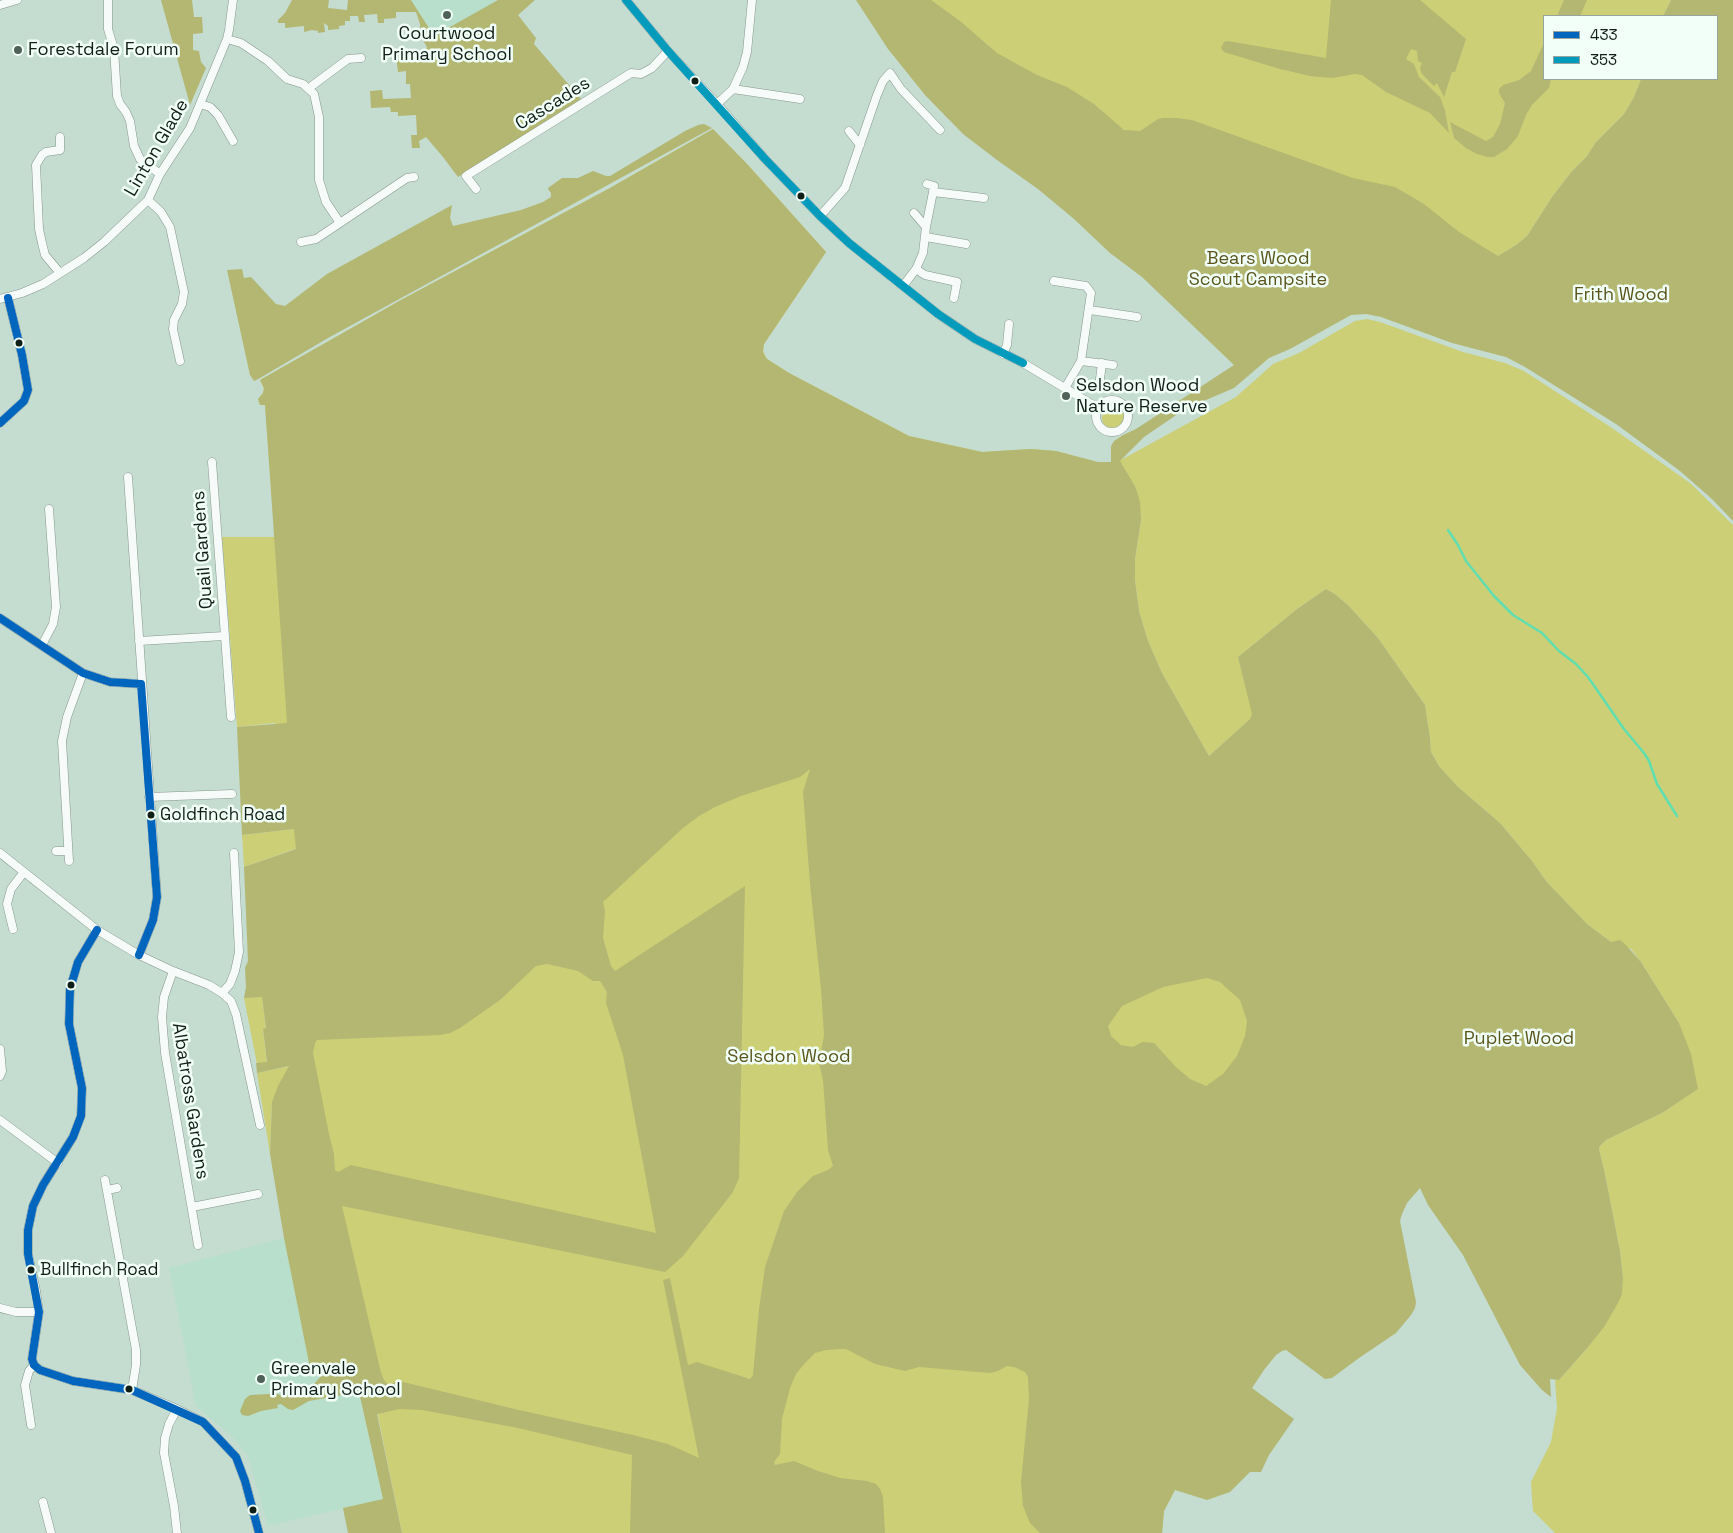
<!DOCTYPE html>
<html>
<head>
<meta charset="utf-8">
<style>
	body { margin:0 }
	#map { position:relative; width:1733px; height:1533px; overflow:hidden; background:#c5dcd0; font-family:"Space Grotesk",sans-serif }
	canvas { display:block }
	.legend { position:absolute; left:1543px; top:15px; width:175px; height:65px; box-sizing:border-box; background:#f2fff8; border:1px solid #97a59e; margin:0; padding:6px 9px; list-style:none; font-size:15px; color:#0f1f17 }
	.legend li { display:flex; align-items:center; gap:10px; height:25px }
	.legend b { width:25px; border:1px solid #97a59e }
</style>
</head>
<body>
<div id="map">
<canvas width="1733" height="1533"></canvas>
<ul class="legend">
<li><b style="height:6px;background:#0065bd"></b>433</li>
<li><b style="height:6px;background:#029bbc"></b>353</li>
</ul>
</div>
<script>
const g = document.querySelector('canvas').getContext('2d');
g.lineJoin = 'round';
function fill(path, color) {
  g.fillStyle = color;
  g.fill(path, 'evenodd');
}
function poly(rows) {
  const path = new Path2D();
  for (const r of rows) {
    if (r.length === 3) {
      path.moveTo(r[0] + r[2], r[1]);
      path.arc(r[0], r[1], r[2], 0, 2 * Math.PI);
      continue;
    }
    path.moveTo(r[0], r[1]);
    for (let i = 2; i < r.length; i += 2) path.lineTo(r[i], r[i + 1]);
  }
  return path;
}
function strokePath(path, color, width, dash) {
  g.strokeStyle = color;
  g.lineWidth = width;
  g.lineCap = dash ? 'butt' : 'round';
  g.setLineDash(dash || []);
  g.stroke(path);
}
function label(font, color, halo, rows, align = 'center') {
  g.font = font + ' "Space Grotesk",sans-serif';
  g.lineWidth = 5;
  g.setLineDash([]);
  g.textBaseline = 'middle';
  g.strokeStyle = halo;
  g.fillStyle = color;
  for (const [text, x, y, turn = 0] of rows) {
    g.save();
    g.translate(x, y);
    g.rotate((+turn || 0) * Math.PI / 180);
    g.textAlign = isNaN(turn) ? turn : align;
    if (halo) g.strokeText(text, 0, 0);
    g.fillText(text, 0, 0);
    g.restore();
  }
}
fill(poly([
	[411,0,498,0,434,37],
	[284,1238,310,1368,359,1392,383,1499,268,1526,248,1456,232,1436,196,1406,169,1268]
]), '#b8dfcb');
fill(poly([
	[896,0,1671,0,1663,16,1544,16,1544,79,1641,79,1634,97,1624,114,1596,142,1587,156,1572,171,1552,197,1527,236,1516,245,1498,256,1147,143],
	[713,129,748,165,826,252,764,344,763,351,767,359,789,373,909,436,982,452,1031,449,1056,451,1093,461,1104,544,1296,983,1194,1454,1164,1511,1162,1533,402,1533,318,1124,295,849,244,867,242,835,294,829,275,723,237,727,222,537,275,537,265,405,260,405,258,399,263,393,264,389,260,380,401,300,610,188],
	[1367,319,1380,322,1463,352,1505,363,1524,371,1612,428,1690,483,1733,525,1733,1533,1555,1533,1533,1511,1531,1482,1551,1442,1557,1408,1555,1380,1559,1380,1588,1347,1623,1278,1620,1251,1605,1174,1599,1149,1600,1146,1606,1140,1662,1113,1697,1089,1679,1023,1641,962,1631,949,1611,942,1587,924,1546,881,1532,861,1500,823,1457,786,1439,766,1431,752,1430,738,1425,705,1378,638,1349,606,1335,594,1326,589,1297,609,1238,657,1253,714,1250,719,1209,756,1162,673,1148,641,1139,611,1135,580,1135,559,1141,520,1136,488,1119,461,1236,397,1273,364,1299,353,1355,321],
	[1113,418,11],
	[262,996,266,1029,263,1030,267,1063,257,1064,244,998],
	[290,1066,272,1102,270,1154,257,1073]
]), '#cdcf76');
fill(poly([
	[161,0,192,0,194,17,202,17,203,33,193,34,193,50,199,51,201,62,206,68,190,105],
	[292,0,329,0,328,8,347,10,348,0,411,0,434,36,498,0,535,0,518,15,536,38,534,44,581,99,458,177,443,157,426,137,419,141,420,148,412,148,411,135,417,135,416,115,398,116,398,112,391,112,390,107,371,108,370,91,382,90,383,99,411,98,410,84,406,84,406,71,398,72,396,55,402,54,424,60,427,47,421,37,420,24,416,12,396,12,396,18,384,19,384,23,378,23,377,14,364,15,365,22,359,22,358,16,350,16,350,21,345,21,345,25,339,26,339,29,328,30,328,26,324,23,325,32,318,33,318,31,312,30,304,32,304,26,285,28,285,23,278,23,278,20,285,13],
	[856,0,931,0,960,21,997,53,1037,75,1067,87,1094,104,1124,130,1140,131,1158,119,1163,118,1177,118,1192,120,1353,178,1395,187,1424,204,1459,232,1498,256,1516,245,1527,236,1552,197,1572,171,1587,156,1596,142,1624,114,1634,97,1641,79,1717,79,1717,16,1663,16,1671,0,1733,0,1733,521,1712,499,1680,471,1616,424,1525,367,1506,357,1452,343,1381,317,1366,314,1351,315,1290,349,1269,358,1234,388,1185,409,1144,437,1120,461,1136,488,1140,502,1141,520,1135,559,1135,580,1139,611,1148,641,1162,673,1209,756,1250,719,1252,714,1238,657,1297,609,1326,589,1335,594,1349,606,1378,638,1425,705,1430,738,1431,752,1439,766,1457,786,1500,823,1532,861,1546,881,1587,924,1611,942,1620,940,1625,944,1641,962,1679,1023,1691,1054,1698,1089,1662,1113,1606,1140,1600,1146,1599,1149,1605,1174,1620,1251,1623,1278,1622,1294,1618,1303,1604,1327,1588,1347,1559,1380,1550,1379,1551,1397,1542,1390,1520,1365,1463,1255,1428,1205,1420,1188,1407,1203,1402,1214,1400,1221,1416,1302,1415,1308,1411,1315,1396,1333,1359,1358,1332,1378,1325,1379,1286,1350,1282,1351,1276,1355,1264,1370,1252,1388,1294,1419,1269,1455,1261,1472,1250,1472,1230,1492,1207,1500,1175,1490,1164,1511,1162,1533,1040,1533,1030,1523,1023,1506,1021,1482,1029,1399,1028,1377,1025,1372,1014,1367,1007,1366,998,1371,990,1373,919,1367,905,1371,875,1364,846,1349,840,1349,826,1350,815,1353,805,1363,796,1374,790,1388,782,1419,780,1454,774,1462,775,1465,794,1461,818,1471,840,1478,867,1481,876,1484,880,1489,883,1497,885,1533,630,1533,632,1455,518,1428,422,1410,400,1409,377,1414,402,1533,348,1533,343,1508,383,1499,359,1392,309,1401,293,1410,288,1409,281,1404,277,1405,278,1408,261,1411,248,1416,242,1415,240,1411,245,1399,250,1395,269,1394,273,1392,280,1395,290,1394,294,1390,306,1388,314,1384,322,1375,310,1368,284,1238,270,1154,272,1102,278,1086,289,1066,257,1073,256,1063,267,1062,263,1029,266,1028,262,997,244,998,246,987,245,968,248,961,244,867,296,849,294,829,242,835,237,727,287,723,265,405,260,405,258,399,263,393,264,388,260,380,401,300,610,188,713,129,748,165,826,252,764,344,763,351,764,355,767,359,789,373,909,436,982,452,1031,449,1056,451,1098,462,1111,462,1111,446,1114,441,1123,435,1136,429,1234,365,1142,277,1110,253,1074,219,1038,189,997,160,963,134,925,95,888,49],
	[810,769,803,792,810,884,821,989,824,1035,819,1063,823,1080,828,1150,833,1166,828,1170,813,1176,797,1192,784,1211,765,1267,759,1309,753,1375,750,1379,697,1362,688,1365,670,1278,663,1280,699,1458,668,1444,633,1435,519,1410,399,1381,388,1385,384,1380,381,1373,342,1206,665,1272,683,1256,733,1192,739,1178,745,886,615,971,611,966,603,938,605,911,603,902,683,828,699,816,715,807,741,796,800,777],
	[547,964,578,971,593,981,600,981,607,992,606,1003,623,1055,656,1233,351,1165,338,1172,335,1170,334,1154,329,1134,313,1053,315,1043,317,1040,440,1035,450,1033,460,1028,500,1000,536,966],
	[1207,978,1220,982,1240,1000,1247,1021,1245,1036,1237,1056,1223,1074,1206,1086,1190,1079,1176,1067,1154,1043,1142,1042,1133,1047,1121,1045,1111,1036,1108,1026,1122,1006,1163,987],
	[1331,0,1420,0,1466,39,1455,72,1452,72,1444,97,1437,83,1434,86,1422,74,1420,68,1422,63,1418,61,1417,51,1411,49,1406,59,1414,64,1419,77,1440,97,1445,110,1449,133,1430,113,1386,92,1362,75,1355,74,1332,78,1310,76,1280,69,1237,56,1224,52,1221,48,1224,42,1228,41,1326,58],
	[1564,0,1587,0,1580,16,1557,16],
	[1544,43,1544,79,1551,79,1549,88,1532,105,1526,115,1518,136,1507,149,1494,157,1488,157,1477,154,1466,148,1454,138,1450,122,1486,141,1493,137,1500,124,1505,103,1499,93,1499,89,1503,85,1519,80,1531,71],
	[704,124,712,128,328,338,260,378,254,381,250,375,227,270,242,269,244,278,251,277,276,304,285,306,327,274,452,205,450,218,453,226,521,210,543,202,551,197,551,193,548,189,548,188,562,178,578,178,593,171,606,176,610,176,685,131,698,125]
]), '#b3b771');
strokePath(poly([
	[1448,530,1458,545,1466,561,1494,596,1513,615,1542,633,1559,651,1576,664,1588,677,1624,729,1644,753,1649,761,1657,784,1677,816]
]), '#5fdfb0', 2.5);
const minor = poly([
	[108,0,108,29,114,49,117,96,120,104,126,112,130,121,134,146,140,159,160,174],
	[626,0,668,51,717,104,766,160,820,216,849,243,938,314,975,339,1023,363,1098,408],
	[0,5,17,0],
	[227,39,241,43,268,61,287,79,303,84,314,94,319,117,319,180,326,202,340,223],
	[309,88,348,59,361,58],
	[733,89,800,99],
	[200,104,210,107,218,115,233,141],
	[717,104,733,89,743,67,747,52,752,0],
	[849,131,860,145],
	[927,184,934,186,933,192],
	[476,189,466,176,631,73,641,74,652,68,668,51],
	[148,200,161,212,170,227,184,292,182,304,174,320,173,329,180,361],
	[914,213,926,227],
	[820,216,845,188,877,95,883,81,890,73,901,89,940,130],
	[926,237,966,244],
	[301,242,316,239,407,178,414,177],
	[916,269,925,275,957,282,954,298],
	[60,273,45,255,42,243,39,229,36,165,42,155,46,152,60,150,60,137],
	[1054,281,1086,286,1091,293,1081,361,1065,388],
	[903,286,916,269,923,253,926,227,933,192,984,198],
	[0,299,22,293,43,284,84,258,104,242,148,200,160,174,190,128,227,39,229,30,233,0],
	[1090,310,1137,317],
	[1003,354,1007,345,1009,324],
	[1081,361,1113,365],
	[1099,387,1102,363],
	[1112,416,16],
	[0,423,24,401,28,390,22,355,8,298],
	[212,462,231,717],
	[128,477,157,897,153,920,139,955],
	[0,618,83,673,110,682,141,684],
	[139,641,224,636],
	[42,645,53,624,56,607,49,509],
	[149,797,232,794],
	[56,851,68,851],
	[0,853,97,930,139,955,173,971,209,985,222,993,231,1001,236,1014,260,1125],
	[69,861,62,741,67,717,83,673],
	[13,929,7,904,11,889,24,872],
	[173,971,164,997,162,1017,165,1053,198,1245],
	[222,993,230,984,235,971,239,952,234,853],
	[0,1049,2,1071,0,1076],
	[0,1120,58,1163],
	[105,1180,136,1350,136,1365,132,1390],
	[107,1190,117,1188],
	[192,1207,258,1194],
	[0,1308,16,1312,39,1312],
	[34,1365,32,1359,39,1312,36,1291,28,1254,28,1230,33,1206,43,1185,73,1137,81,1116,82,1088,69,1024,70,989,78,962,97,930],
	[34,1365,40,1370,73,1381,132,1390,177,1409,203,1422,236,1457,245,1481,259,1533],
	[31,1425,25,1385,29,1371,34,1365],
	[43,1502,51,1533],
	[177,1533,174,1506,164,1453,165,1438,169,1424,177,1409]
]);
strokePath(minor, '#85978d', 9);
strokePath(minor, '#f6faf8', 8);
strokePath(poly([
	[0,423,24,401,28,390,22,355,8,298],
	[0,618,83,673,110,682,141,684],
	[139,955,153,920,157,897,141,684],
	[34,1365,32,1359,39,1312,28,1254,28,1230,33,1206,43,1185,73,1137,81,1116,82,1088,69,1024,70,989,78,962,97,930],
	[34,1365,40,1370,73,1381,132,1390,203,1422,236,1457,245,1481,259,1533]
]), '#0065bd', 8);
strokePath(poly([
	[626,0,668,51,766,160,820,216,849,243,938,314,975,339,1023,363]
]), '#029bbc', 8);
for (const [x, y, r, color] of [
	[447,15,5,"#4f6158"],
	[18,50,5,"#4f6158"],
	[695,81,4.5,"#0f1f17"],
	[801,196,4.5,"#0f1f17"],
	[19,343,4.5,"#0f1f17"],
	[1066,396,5,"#4f6158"],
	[151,815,4.5,"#0f1f17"],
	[71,985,4.5,"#0f1f17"],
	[31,1270,4.5,"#0f1f17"],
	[261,1379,5,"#4f6158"],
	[129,1389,4.5,"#0f1f17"],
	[253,1510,4.5,"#0f1f17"]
]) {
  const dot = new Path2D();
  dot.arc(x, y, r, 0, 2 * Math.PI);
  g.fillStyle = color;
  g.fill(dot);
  strokePath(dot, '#f2fff8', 2);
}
label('17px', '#0f1f17', '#f2fff8', [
	["Goldfinch Road",160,815],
	["Bullfinch Road",40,1270]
], 'left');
label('18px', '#0f1f17', '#f2fff8', [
	["Courtwood",447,34,"center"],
	["Primary School",447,55,"center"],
	["Forestdale Forum",28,50],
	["Selsdon Wood",1076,386],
	["Nature Reserve",1076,407],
	["Greenvale",271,1369],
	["Primary School",271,1390]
], 'left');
label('18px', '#0f1f17', '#f2fff8', [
	["Cascades",553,104,-32],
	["Linton Glade",157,148,-60],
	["Quail Gardens",203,550,-94],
	["Albatross Gardens",190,1101,81]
]);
label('18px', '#5b551c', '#f2fff8', [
	["Bears Wood",1258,259],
	["Scout Campsite",1258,280],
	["Frith Wood",1621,295],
	["Puplet Wood",1519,1039],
	["Selsdon Wood",789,1057]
]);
</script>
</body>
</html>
